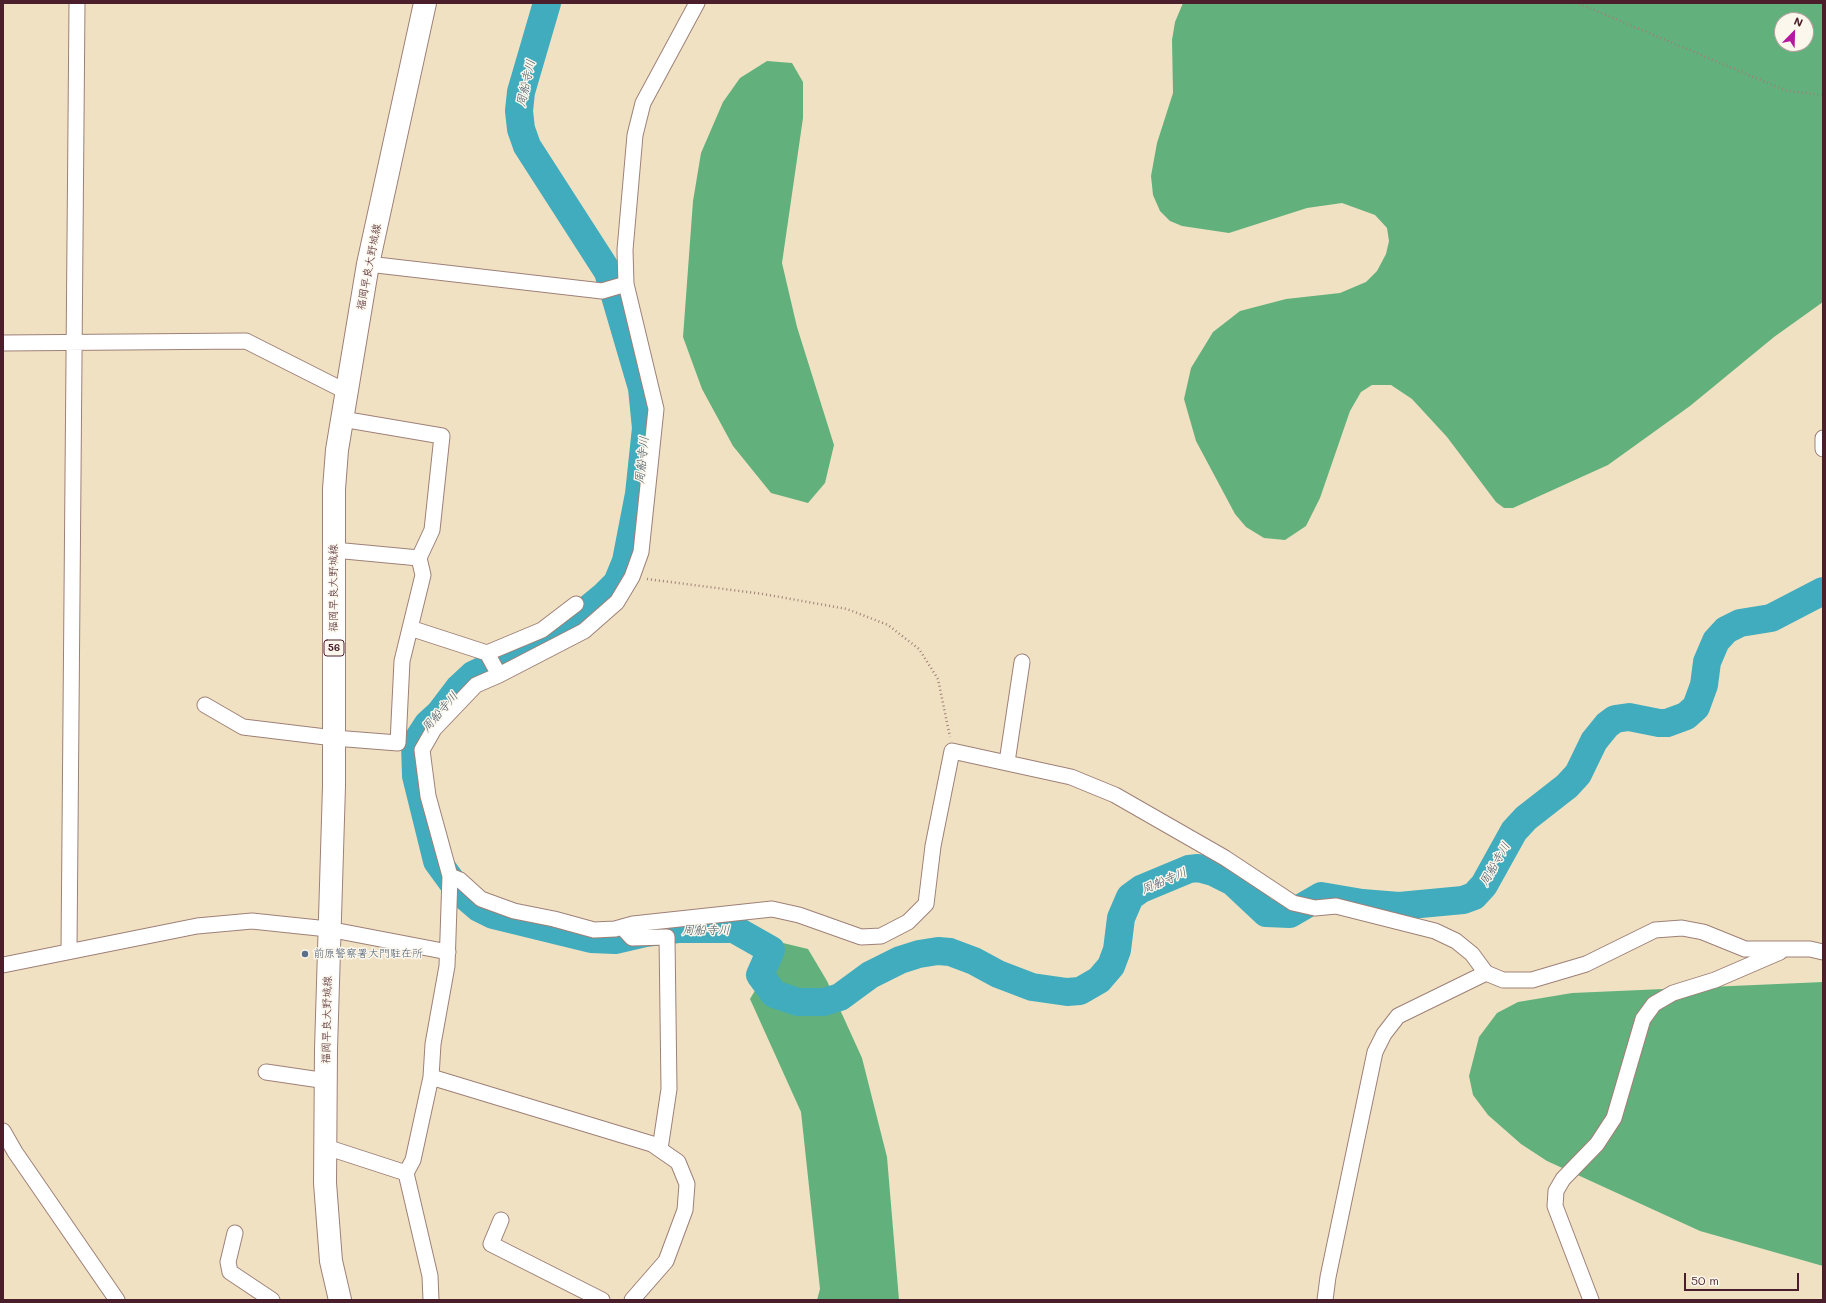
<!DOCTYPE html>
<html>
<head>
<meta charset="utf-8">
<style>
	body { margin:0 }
	#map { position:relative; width:1826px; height:1303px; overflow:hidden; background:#f1e1c3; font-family:Mali,sans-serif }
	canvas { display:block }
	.frame { position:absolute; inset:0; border:4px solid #4a1f2b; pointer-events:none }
	.north { position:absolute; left:1774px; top:12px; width:40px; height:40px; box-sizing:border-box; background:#fbf7ec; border:1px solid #b4a19f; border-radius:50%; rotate:23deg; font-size:11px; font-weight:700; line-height:16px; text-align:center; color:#4a1f2b }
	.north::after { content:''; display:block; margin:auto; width:14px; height:18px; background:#b5179e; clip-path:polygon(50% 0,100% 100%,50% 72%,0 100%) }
	.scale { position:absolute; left:1684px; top:1273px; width:115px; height:18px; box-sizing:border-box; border:2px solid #4a1f2b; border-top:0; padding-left:5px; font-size:12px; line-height:14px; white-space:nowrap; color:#4a1f2b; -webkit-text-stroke:3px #fbf7ec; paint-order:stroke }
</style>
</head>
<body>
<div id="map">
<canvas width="1826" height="1303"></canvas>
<div class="frame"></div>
<div class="north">N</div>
<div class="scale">50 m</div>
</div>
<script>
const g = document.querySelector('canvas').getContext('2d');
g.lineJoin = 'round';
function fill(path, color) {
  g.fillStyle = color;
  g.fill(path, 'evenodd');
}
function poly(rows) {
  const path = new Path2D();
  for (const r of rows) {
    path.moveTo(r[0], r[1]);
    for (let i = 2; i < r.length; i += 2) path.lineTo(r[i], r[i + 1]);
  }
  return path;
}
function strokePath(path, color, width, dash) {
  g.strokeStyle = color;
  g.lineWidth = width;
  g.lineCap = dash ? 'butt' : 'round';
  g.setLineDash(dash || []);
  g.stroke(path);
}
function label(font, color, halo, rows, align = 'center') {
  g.font = font + ' Mali,"Klee One",sans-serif';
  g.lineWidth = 3;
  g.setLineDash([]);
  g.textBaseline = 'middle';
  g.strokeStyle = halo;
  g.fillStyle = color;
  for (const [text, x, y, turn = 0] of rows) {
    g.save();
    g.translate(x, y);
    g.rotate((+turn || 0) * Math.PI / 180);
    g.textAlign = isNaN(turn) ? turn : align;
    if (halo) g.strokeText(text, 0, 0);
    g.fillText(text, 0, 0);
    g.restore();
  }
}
fill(poly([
	[1183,3,1823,3,1823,302,1774,337,1690,406,1608,465,1513,508,1504,508,1496,502,1447,437,1412,399,1391,385,1372,385,1361,392,1350,411,1320,498,1306,526,1285,540,1264,538,1246,527,1235,514,1196,441,1184,399,1191,368,1213,332,1240,311,1286,299,1340,293,1366,282,1377,271,1386,254,1389,241,1387,228,1375,215,1342,203,1307,208,1229,233,1182,226,1170,221,1160,211,1153,195,1151,176,1157,143,1173,93,1172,40,1175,22],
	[1782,20,1806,20,1806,44,1782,44],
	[767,61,792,63,803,82,803,118,782,263,797,327,834,445,825,483,808,503,771,493,733,446,702,389,683,337,693,201,701,153,723,102,740,78],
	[783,943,808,949,827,981,862,1058,887,1157,899,1300,817,1300,820,1289,801,1112,750,999],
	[1823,982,1823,1266,1700,1231,1547,1161,1521,1144,1488,1115,1473,1095,1469,1076,1479,1037,1497,1013,1518,1002,1572,993]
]), '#62b17c');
strokePath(poly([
	[547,3,521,92,519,111,521,129,527,146,608,272,642,388,646,428,639,494,626,561,617,583,605,595,555,636,473,675,459,688,440,713,428,724,415,744,416,776,437,861,458,890,479,908,493,915,591,939,615,940,645,933,678,929,734,929,771,950,760,975,774,994,798,1002,824,1002,840,997,870,975,900,960,919,954,938,951,950,952,974,961,998,974,1032,987,1067,992,1080,991,1099,980,1111,966,1117,950,1121,918,1130,897,1141,889,1189,869,1198,868,1213,872,1233,882,1266,913,1290,914,1321,896,1362,903,1399,906,1463,900,1474,896,1484,885,1514,831,1526,818,1567,786,1578,774,1594,741,1607,725,1615,719,1629,717,1659,723,1667,723,1686,716,1696,707,1704,685,1707,662,1716,641,1726,630,1740,623,1771,618,1823,591]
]), '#40acbe', 28);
const minor = poly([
	[368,264,602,291,626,284],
	[3,343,246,341,347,392],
	[1823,438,1823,449],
	[334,550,419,558,432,530,442,436,342,419],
	[410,628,487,653,499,675],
	[487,653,542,630,576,604],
	[205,705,243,727,334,738,398,743,402,661,423,575,419,558],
	[1007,762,1022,662],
	[450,876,460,880,481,899,514,911,554,919,594,930,615,929,633,924,772,909,799,915,861,937,881,936,908,922,926,904,933,846,952,751,1071,777,1115,795,1225,858,1293,903,1315,908,1336,906,1435,931,1456,941,1472,954,1486,973,1503,980,1532,980,1586,964,1655,930,1682,928,1703,932,1745,949,1810,949,1823,952],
	[622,927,632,938,667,937,669,1089,660,1149],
	[69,951,77,3],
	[3,965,197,926,252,921,328,929,448,952],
	[266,1072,327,1081],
	[431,1077,652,1144,678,1162,687,1184,685,1210,666,1261,632,1300],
	[3,1131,15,1152,117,1300],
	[326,1147,406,1173],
	[501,1220,491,1244,602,1300],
	[235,1233,228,1262,230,1272,272,1300],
	[431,1300,430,1276,406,1173,413,1160,431,1077,433,1044,447,966,450,876,428,796,422,750,434,729,476,685,499,675,584,631,617,602,632,577,641,552,656,409,626,284,625,250,635,135,643,103,697,3],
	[1325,1300,1328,1277,1375,1052,1384,1034,1398,1016,1486,973],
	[1591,1300,1555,1206,1556,1191,1563,1179,1597,1144,1614,1118,1643,1019,1654,1004,1673,993,1715,980,1780,952]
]);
const primary = poly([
	[340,1300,331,1261,325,1183,326,1049,334,786,334,489,337,450,368,264,425,3]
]);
strokePath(minor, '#9e8077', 17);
strokePath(primary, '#9e8077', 24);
strokePath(poly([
	[1575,3,1587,7,1787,91,1823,95],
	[647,579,763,594,847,609,888,625,919,649,938,679,950,737]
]), '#9e8077', 2.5, [1, 3]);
strokePath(minor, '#fff', 15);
strokePath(primary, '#fff', 22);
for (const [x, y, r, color] of [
	[305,954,4,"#5c6f8a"]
]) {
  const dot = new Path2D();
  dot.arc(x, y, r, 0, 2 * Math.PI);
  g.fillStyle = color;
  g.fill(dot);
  strokePath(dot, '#fbf7ec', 1.5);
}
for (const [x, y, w] of [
	[334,648,20]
]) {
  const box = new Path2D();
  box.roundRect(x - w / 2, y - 8, w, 16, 3);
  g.fillStyle = '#fbf7ec';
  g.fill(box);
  strokePath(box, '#4a1f2b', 1);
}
label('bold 10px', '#4a1f2b', null, [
	["56",334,648]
]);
label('11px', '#4a1f2b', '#fbf7ec', [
	["福岡早良大野城線",369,267,-79],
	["福岡早良大野城線",334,588,-90],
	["福岡早良大野城線",327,1020,-89]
]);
label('11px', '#4e5e75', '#fbf7ec', [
	["前原警察署大門駐在所",313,954]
], 'left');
label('italic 12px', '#465766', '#fbf7ec', [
	["周船寺川",526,83,-77],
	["周船寺川",642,460,-84],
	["周船寺川",440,712,-49],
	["周船寺川",1495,864,-60],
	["周船寺川",1164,881,-23],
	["周船寺川",706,930]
]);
</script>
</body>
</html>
